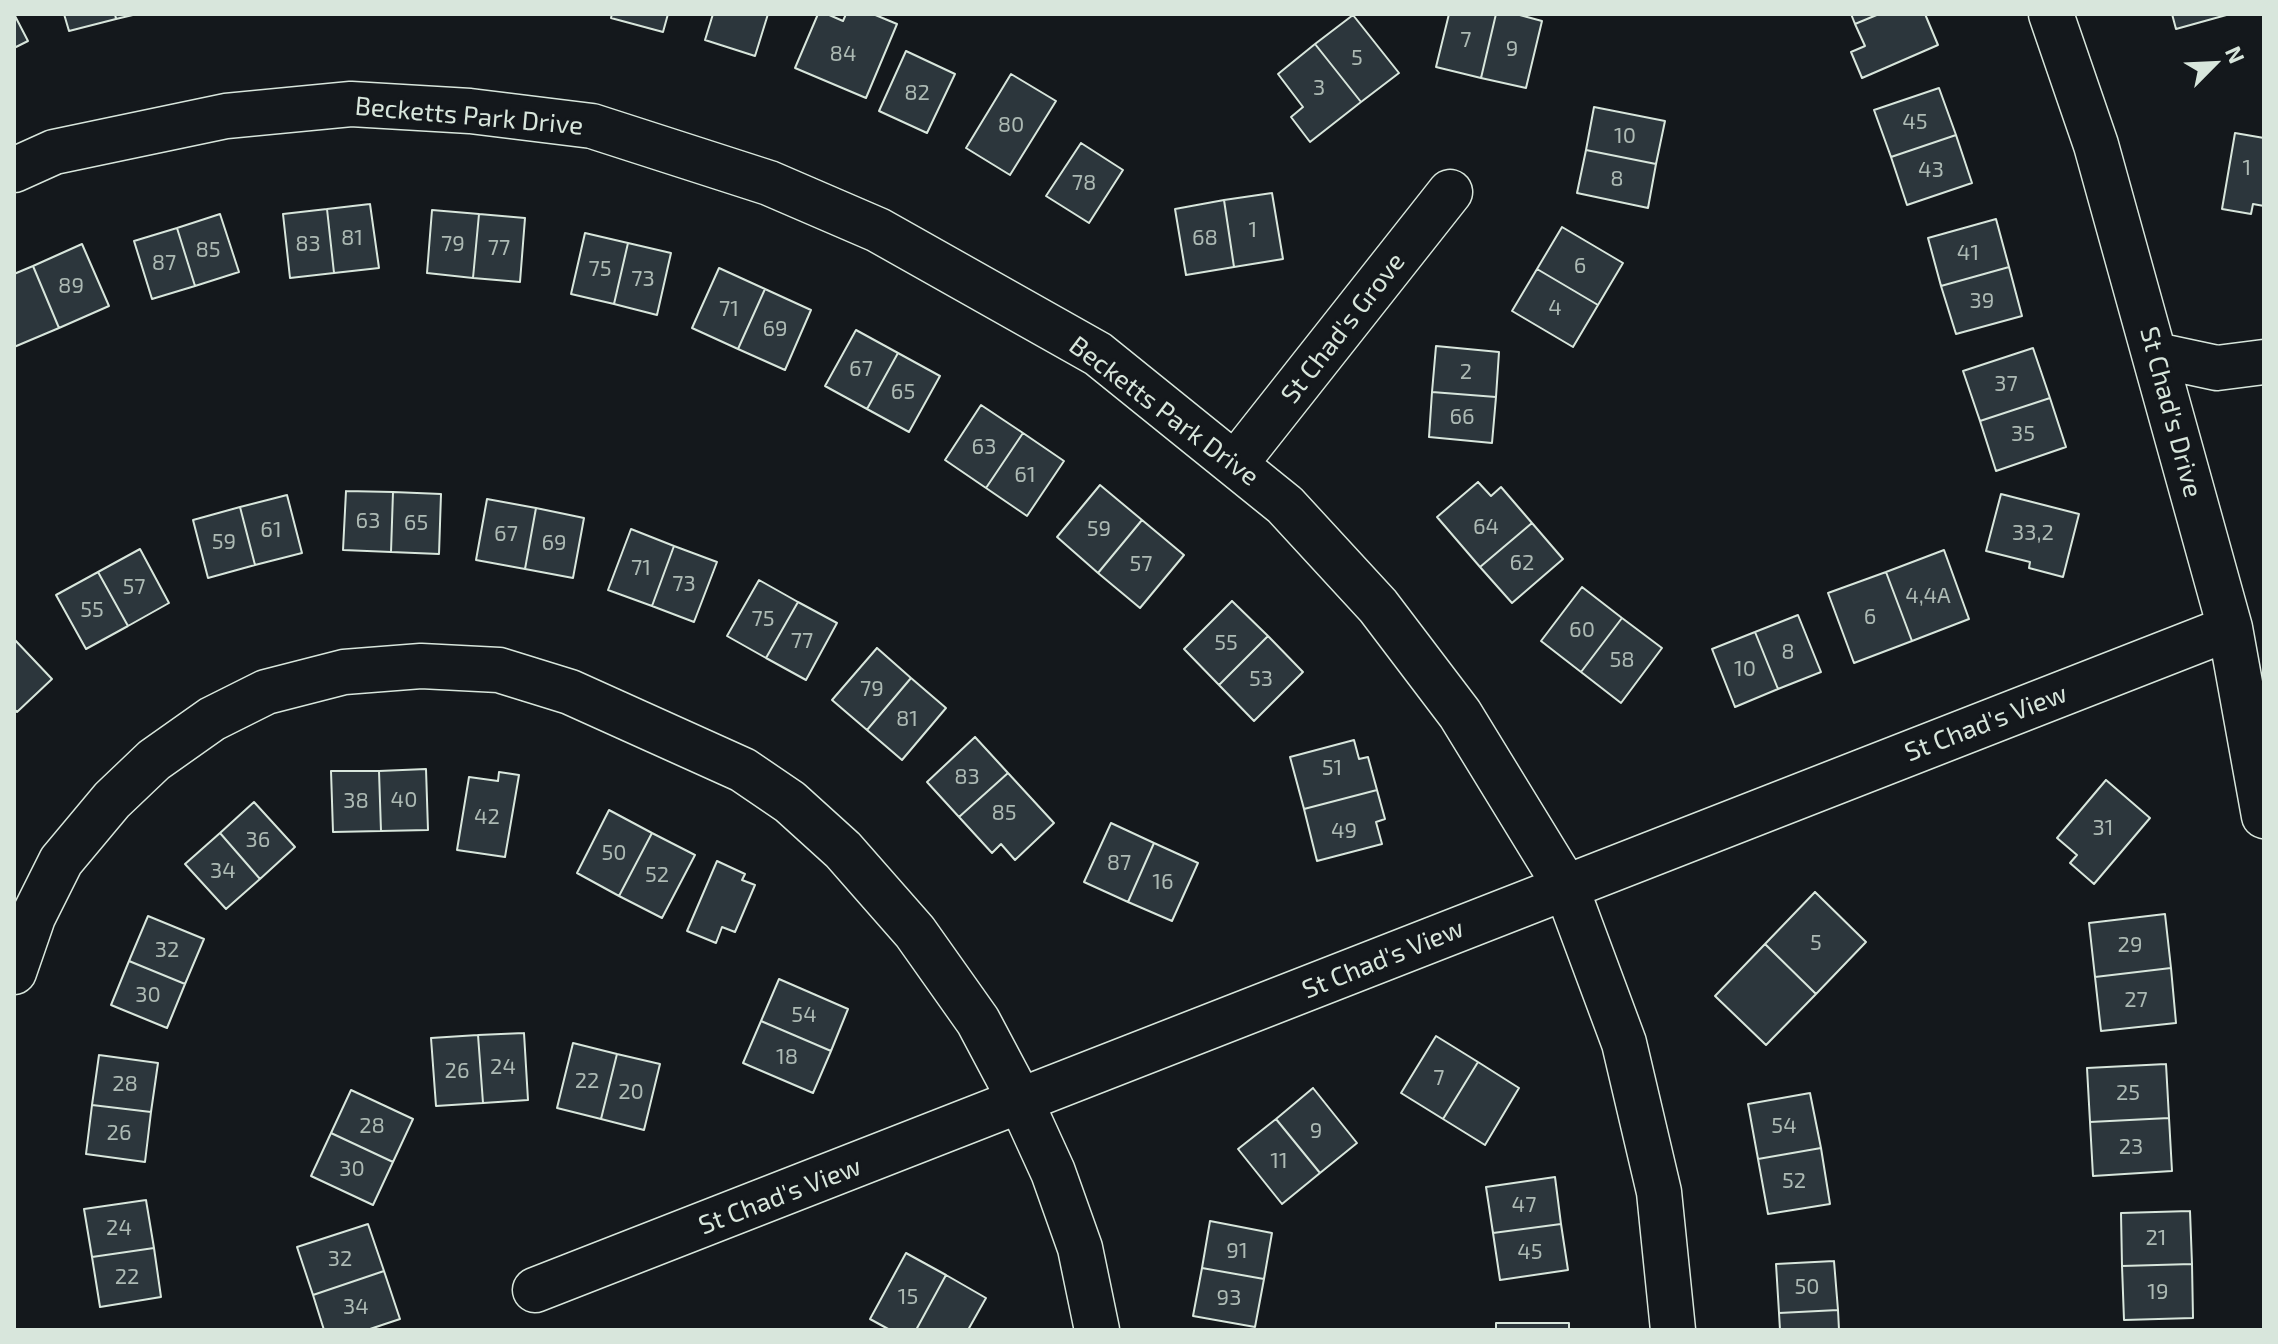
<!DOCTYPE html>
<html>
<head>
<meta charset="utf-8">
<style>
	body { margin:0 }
	#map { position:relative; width:2278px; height:1344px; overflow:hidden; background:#14181c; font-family:"Exo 2",sans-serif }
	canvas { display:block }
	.frame { position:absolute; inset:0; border:16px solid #d8e6dc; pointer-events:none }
	.north { position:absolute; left:2174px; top:24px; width:80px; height:80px; -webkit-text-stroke:6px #14181c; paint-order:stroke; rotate:66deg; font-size:22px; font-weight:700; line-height:32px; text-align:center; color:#d8e6dc }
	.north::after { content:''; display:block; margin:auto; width:28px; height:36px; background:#d8e6dc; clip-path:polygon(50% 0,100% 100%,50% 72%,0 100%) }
</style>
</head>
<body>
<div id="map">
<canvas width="2278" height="1344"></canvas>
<div class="frame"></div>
<div class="north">N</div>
</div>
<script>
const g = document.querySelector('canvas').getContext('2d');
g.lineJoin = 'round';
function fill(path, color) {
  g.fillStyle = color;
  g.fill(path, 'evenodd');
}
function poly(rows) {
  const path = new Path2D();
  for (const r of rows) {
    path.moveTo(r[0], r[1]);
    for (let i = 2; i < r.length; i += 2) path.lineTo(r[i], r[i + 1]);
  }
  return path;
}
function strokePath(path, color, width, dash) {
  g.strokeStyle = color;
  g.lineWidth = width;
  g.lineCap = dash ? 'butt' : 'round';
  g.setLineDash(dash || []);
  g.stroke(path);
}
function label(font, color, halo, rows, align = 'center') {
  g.font = font + ' "Exo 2",sans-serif';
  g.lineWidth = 6;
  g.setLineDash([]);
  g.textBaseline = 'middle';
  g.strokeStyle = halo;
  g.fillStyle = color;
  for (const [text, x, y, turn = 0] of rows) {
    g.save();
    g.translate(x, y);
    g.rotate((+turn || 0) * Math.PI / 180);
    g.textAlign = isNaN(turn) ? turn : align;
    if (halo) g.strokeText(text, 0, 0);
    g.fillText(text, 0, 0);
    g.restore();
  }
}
const building = poly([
	[14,14,28,41,14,48,14,14],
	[64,14,115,14,116,19,69,31,64,14],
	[115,14,137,14,116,19,115,14],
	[612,14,668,14,663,32,611,18,612,14],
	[713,14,768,14,755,56,705,40,713,14],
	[818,14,827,14,843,21,846,14,873,14,897,24,866,98,795,68,818,14],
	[1449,14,1496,14,1481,78,1436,67,1449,14],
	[1496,14,1516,14,1542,21,1526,88,1481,78,1496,14],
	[1851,14,1879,14,1855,24,1851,14],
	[1879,14,1925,14,1938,45,1862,78,1851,52,1865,46,1855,24,1879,14],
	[2172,14,2230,14,2176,29,2172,14],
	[1353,15,1399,73,1361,102,1315,44,1353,15],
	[1315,44,1361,102,1310,142,1291,117,1303,107,1278,74,1315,44],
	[906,51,955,74,927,133,879,111,906,51],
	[1011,74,1056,101,1010,175,966,148,1011,74],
	[1939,88,1956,135,1891,157,1874,110,1939,88],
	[1594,107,1665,121,1656,164,1586,150,1594,107],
	[2235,133,2264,138,2264,206,2253,204,2251,214,2222,209,2235,133],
	[1956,135,1972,183,1907,205,1891,157,1956,135],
	[1081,143,1123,170,1089,223,1046,196,1081,143],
	[1586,150,1656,164,1648,208,1577,193,1586,150],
	[1272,193,1283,259,1234,267,1224,200,1272,193],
	[1224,200,1234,267,1186,275,1175,209,1224,200],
	[370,204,379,268,334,273,327,209,370,204],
	[327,209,334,273,290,278,283,214,327,209],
	[432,210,479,214,473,278,427,273,432,210],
	[220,214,239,272,195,286,177,228,220,214],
	[479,214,525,218,520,282,473,278,479,214],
	[1996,219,2009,267,1941,286,1928,238,1996,219],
	[1562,227,1623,263,1598,305,1537,269,1562,227],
	[177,228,195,286,152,299,134,241,177,228],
	[585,233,628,243,614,304,571,294,585,233],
	[628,243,671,253,657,315,614,304,628,243],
	[82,244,109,306,59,328,33,266,82,244],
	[33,266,59,328,14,347,14,274,33,266],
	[2009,267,2022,316,1956,334,1941,286,2009,267],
	[719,268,765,289,738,349,692,328,719,268],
	[1537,269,1598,305,1573,347,1512,311,1537,269],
	[765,289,811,310,785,370,738,349,765,289],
	[856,330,898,353,867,409,825,386,856,330],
	[1436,346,1499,352,1496,397,1432,392,1436,346],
	[2033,348,2050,398,1980,421,1963,371,2033,348],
	[898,353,940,376,909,432,867,409,898,353],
	[1432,392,1496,397,1492,443,1429,437,1432,392],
	[2050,398,2066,447,1996,471,1980,421,2050,398],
	[981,405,1023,433,986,488,945,460,981,405],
	[1023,433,1064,461,1027,516,986,488,1023,433],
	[1478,482,1491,496,1501,487,1532,523,1480,567,1437,517,1478,482],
	[1100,485,1142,520,1098,573,1057,537,1100,485],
	[346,491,393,492,391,552,343,550,346,491],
	[393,492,441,494,439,554,391,552,393,492],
	[2001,494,2079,514,2063,577,2029,568,2030,562,1986,551,2001,494],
	[287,495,302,553,255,565,240,507,287,495],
	[487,499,536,508,525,569,476,560,487,499],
	[240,507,255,565,208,578,193,520,240,507],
	[536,508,584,518,573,578,525,569,536,508],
	[1142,520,1184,555,1140,608,1098,573,1142,520],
	[1532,523,1563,559,1512,603,1480,567,1532,523],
	[631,529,674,546,652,606,608,590,631,529],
	[674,546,717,562,694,622,652,606,674,546],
	[140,549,169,603,128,626,98,572,140,549],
	[1944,550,1969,619,1912,641,1886,572,1944,550],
	[98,572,128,626,86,649,56,595,98,572],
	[1886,572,1912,641,1854,663,1828,593,1886,572],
	[759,580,798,602,766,658,727,636,759,580],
	[1582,587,1622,618,1581,672,1541,641,1582,587],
	[1232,601,1268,636,1219,685,1184,649,1232,601],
	[798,602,837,623,806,680,766,658,798,602],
	[1798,615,1821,672,1778,689,1755,632,1798,615],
	[1622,618,1662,648,1621,703,1581,672,1622,618],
	[1755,632,1778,689,1735,707,1712,649,1755,632],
	[1268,636,1303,672,1254,721,1219,685,1268,636],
	[14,639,52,679,17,712,14,709,14,639],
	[877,648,911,678,867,730,832,700,877,648],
	[911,678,946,708,902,760,867,730,911,678],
	[975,737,1008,773,959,817,927,782,975,737],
	[1354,740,1359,759,1368,757,1377,790,1304,809,1290,757,1354,740],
	[426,769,428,830,381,831,379,771,426,769],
	[331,771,379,771,381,831,333,832,331,771],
	[499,772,519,775,505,857,457,850,469,777,498,781,499,772],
	[1008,773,1054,823,1015,860,1001,844,992,853,959,817,1008,773],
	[2106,780,2150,818,2094,884,2070,863,2077,855,2057,838,2106,780],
	[1377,790,1385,819,1376,822,1382,844,1317,861,1304,809,1377,790],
	[254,802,295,847,260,879,220,833,254,802],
	[609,810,652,833,619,896,577,873,609,810],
	[1111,823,1154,843,1128,902,1084,882,1111,823],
	[220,833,260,879,226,909,185,864,220,833],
	[652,833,695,855,662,918,619,896,652,833],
	[1154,843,1198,863,1172,921,1128,902,1154,843],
	[717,861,745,874,742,880,755,885,735,932,722,927,716,943,687,931,717,861],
	[1815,892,1866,942,1816,994,1765,944,1815,892],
	[2165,914,2171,968,2095,977,2089,923,2165,914],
	[148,916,204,939,185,984,129,961,148,916],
	[1765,944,1816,994,1766,1045,1715,996,1765,944],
	[129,961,185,984,167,1028,111,1005,129,961],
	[2171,968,2176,1023,2101,1031,2095,977,2171,968],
	[779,979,848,1009,831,1051,761,1021,779,979],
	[761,1021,831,1051,813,1093,743,1063,761,1021],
	[524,1033,528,1100,483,1103,478,1035,524,1033],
	[478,1035,483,1103,436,1106,431,1038,478,1035],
	[1436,1036,1478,1062,1443,1119,1401,1093,1436,1036],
	[573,1043,617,1054,601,1119,557,1108,573,1043],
	[617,1054,660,1064,644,1130,601,1119,617,1054],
	[99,1055,158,1063,151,1112,92,1105,99,1055],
	[1478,1062,1519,1088,1485,1145,1443,1119,1478,1062],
	[2166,1064,2169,1118,2090,1122,2087,1068,2166,1064],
	[1313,1088,1357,1143,1320,1173,1276,1119,1313,1088],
	[351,1090,413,1119,393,1162,331,1133,351,1090],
	[1810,1093,1821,1148,1758,1159,1748,1104,1810,1093],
	[92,1105,151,1112,145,1162,86,1154,92,1105],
	[2169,1118,2172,1171,2093,1176,2090,1122,2169,1118],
	[1276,1119,1320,1173,1282,1204,1238,1149,1276,1119],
	[331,1133,393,1162,373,1205,311,1176,331,1133],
	[1821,1148,1830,1204,1768,1214,1758,1159,1821,1148],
	[1555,1177,1561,1224,1493,1233,1486,1187,1555,1177],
	[146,1200,154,1248,92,1257,84,1209,146,1200],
	[2190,1211,2192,1264,2122,1266,2121,1213,2190,1211],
	[1210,1221,1272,1233,1264,1279,1202,1268,1210,1221],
	[368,1224,384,1271,313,1295,297,1247,368,1224],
	[1561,1224,1568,1270,1500,1280,1493,1233,1561,1224],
	[154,1248,161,1297,100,1307,92,1257,154,1248],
	[906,1253,946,1275,916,1330,890,1330,870,1319,906,1253],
	[1834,1261,1838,1310,1779,1313,1776,1264,1834,1261],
	[2192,1264,2193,1318,2124,1320,2122,1266,2192,1264],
	[1202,1268,1264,1279,1255,1327,1193,1316,1202,1268],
	[384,1271,400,1319,367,1330,324,1330,313,1295,384,1271],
	[946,1275,986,1298,968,1330,916,1330,946,1275],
	[1838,1310,1839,1330,1780,1330,1779,1313,1838,1310],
	[1496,1323,1569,1323,1569,1330,1496,1330,1496,1323]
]);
fill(building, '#2c363c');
strokePath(building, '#d8e6dc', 2);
const street = poly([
	[2051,14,2096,145,2230,628,2264,816],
	[14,170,54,152,226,116,351,104,470,111,592,126,769,183,878,230,1098,354,1285,505,1378,606,1460,714,1566,887,1624,1043,1659,1192,1673,1330],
	[2156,355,2217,368,2264,362],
	[1236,463,1450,192],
	[14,972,33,917,61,861,112,800,154,760,212,719,266,692,344,672,421,666,499,670,570,692,743,770,790,802,843,850,915,932,978,1021,1021,1102,1053,1172,1080,1248,1097,1330],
	[535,1290,2230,628]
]);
strokePath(street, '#d8e6dc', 47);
strokePath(street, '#14181c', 44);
label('22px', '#adbab4', null, [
	["7",1466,40],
	["9",1512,49],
	["84",843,54],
	["5",1357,58],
	["3",1319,88],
	["82",917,93],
	["45",1915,122],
	["80",1011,125],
	["10",1625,136],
	["1",2247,168],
	["43",1931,170],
	["8",1617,179],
	["78",1084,183],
	["1",1253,230],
	["81",352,238],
	["68",1205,238],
	["83",308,244],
	["79",453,244],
	["77",499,248],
	["85",208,250],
	["41",1968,253],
	["87",164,263],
	["6",1580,266],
	["75",600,269],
	["73",643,279],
	["89",71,286],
	["39",1982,301],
	["4",1555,308],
	["71",729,309],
	["69",775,329],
	["67",861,369],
	["2",1466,372],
	["37",2006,384],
	["65",903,392],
	["66",1462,417],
	["35",2023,434],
	["63",984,447],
	["61",1025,475],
	["63",368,521],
	["65",416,523],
	["64",1486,527],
	["59",1099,529],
	["61",271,530],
	["33,2",2033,533],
	["67",506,534],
	["59",224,542],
	["69",554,543],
	["62",1522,563],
	["57",1141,564],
	["71",641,568],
	["73",684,584],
	["57",134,587],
	["4,4A",1928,596],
	["55",92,610],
	["6",1870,617],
	["75",763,619],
	["60",1582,630],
	["77",802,641],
	["55",1226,643],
	["8",1788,652],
	["58",1622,660],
	["10",1745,669],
	["53",1261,679],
	["79",872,689],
	["81",907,719],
	["51",1332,768],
	["83",967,777],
	["40",404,800],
	["38",356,801],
	["85",1004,813],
	["42",487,817],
	["31",2103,828],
	["49",1344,831],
	["36",258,840],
	["50",614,853],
	["87",1119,863],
	["34",223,871],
	["52",657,875],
	["16",1163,882],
	["5",1816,943],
	["29",2130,945],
	["32",167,950],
	["30",148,995],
	["27",2136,1000],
	["54",804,1015],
	["18",787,1057],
	["24",503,1067],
	["26",457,1071],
	["7",1439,1078],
	["22",587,1081],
	["28",125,1084],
	["20",631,1092],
	["25",2128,1093],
	["28",372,1126],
	["54",1784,1126],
	["9",1316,1131],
	["26",119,1133],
	["23",2131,1147],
	["11",1279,1161],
	["30",352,1169],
	["52",1794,1181],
	["47",1524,1205],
	["24",119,1228],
	["21",2156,1238],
	["91",1237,1251],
	["45",1530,1252],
	["32",340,1259],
	["22",127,1277],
	["50",1807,1287],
	["19",2158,1292],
	["15",908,1297],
	["93",1229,1298],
	["34",356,1307]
]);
label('26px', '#d8e6dc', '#14181c', [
	["Becketts Park Drive",469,116,5],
	["St Chad's Grove",1343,328,-52],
	["Becketts Park Drive",1164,411,37],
	["St Chad's Drive",2171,412,75],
	["St Chad's View",1986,723,-21],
	["St Chad's View",1383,959,-22],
	["St Chad's View",780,1196,-21]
]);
</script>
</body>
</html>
